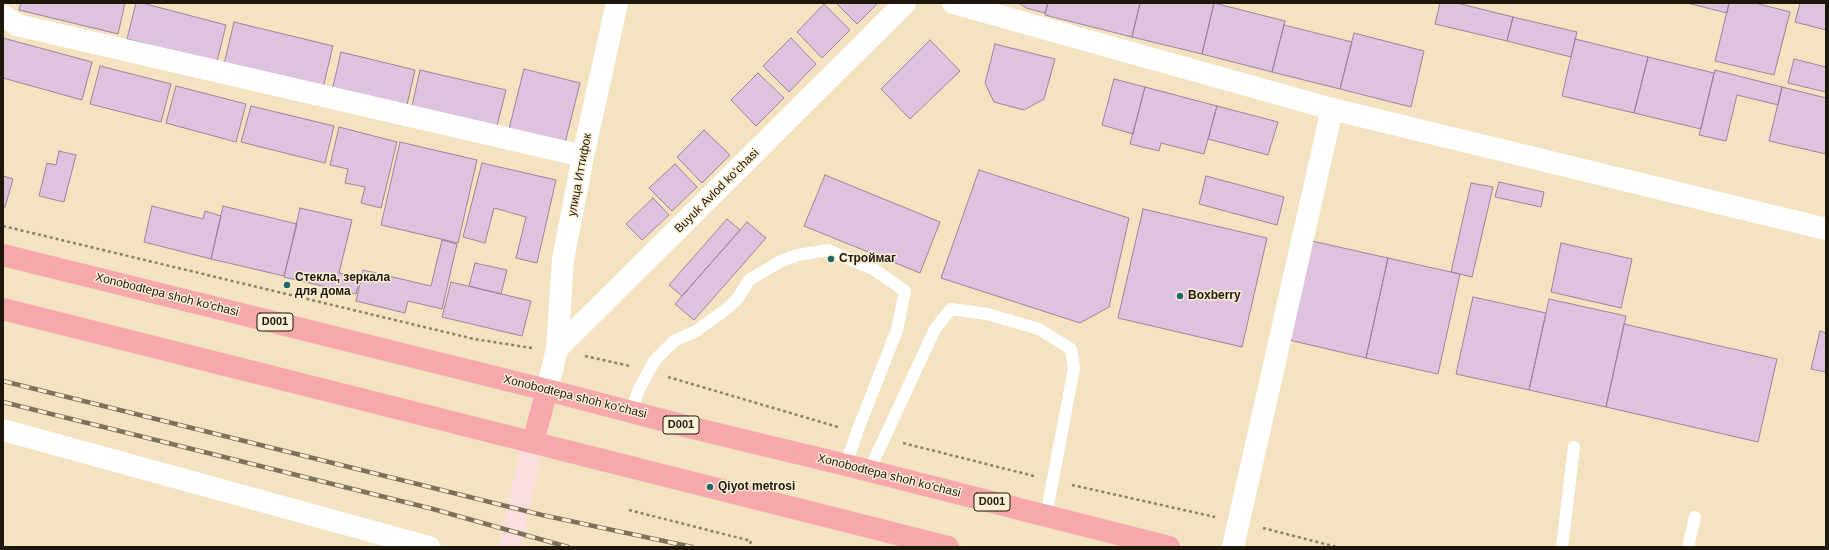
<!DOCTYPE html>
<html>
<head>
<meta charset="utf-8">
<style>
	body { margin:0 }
	#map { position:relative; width:1829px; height:550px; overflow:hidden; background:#f4e3c1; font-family:Arial,sans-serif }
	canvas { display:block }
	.frame { position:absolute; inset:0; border:4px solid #1d170b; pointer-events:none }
</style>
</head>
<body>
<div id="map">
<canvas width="1829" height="550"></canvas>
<div class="frame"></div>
</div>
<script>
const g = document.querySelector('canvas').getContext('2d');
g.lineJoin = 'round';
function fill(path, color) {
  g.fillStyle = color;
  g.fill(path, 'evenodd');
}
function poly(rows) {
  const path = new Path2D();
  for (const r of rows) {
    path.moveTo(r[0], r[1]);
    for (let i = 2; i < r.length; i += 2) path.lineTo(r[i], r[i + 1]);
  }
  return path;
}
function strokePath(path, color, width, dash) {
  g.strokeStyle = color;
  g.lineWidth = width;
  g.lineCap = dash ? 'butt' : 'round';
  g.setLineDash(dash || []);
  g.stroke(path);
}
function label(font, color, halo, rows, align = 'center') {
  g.font = font + ' Arial,sans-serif';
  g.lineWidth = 3;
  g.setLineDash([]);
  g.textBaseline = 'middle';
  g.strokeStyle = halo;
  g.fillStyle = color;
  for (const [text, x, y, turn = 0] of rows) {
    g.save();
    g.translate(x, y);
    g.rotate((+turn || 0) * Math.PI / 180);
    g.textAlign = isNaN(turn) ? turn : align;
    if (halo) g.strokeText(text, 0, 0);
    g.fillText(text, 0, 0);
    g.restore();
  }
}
const building = poly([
	[21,3,125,3,118,34,19,10,21,3],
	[136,3,142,3,226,25,217,62,127,39,136,3],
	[836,3,878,3,857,24,836,3],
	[1019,3,1048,3,1045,13,1026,8,1019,3],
	[1048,3,1140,3,1132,37,1045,15,1048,3],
	[1140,3,1214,3,1202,54,1132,37,1140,3],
	[1214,3,1285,21,1272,72,1202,54,1214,3],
	[1440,3,1457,3,1513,17,1507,41,1435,24,1440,3],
	[1687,3,1729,3,1727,13,1687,3],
	[1729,3,1755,3,1790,12,1774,75,1715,61,1729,3],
	[1800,3,1826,3,1826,30,1795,22,1800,3],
	[824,4,850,30,822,58,797,32,824,4],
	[1513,17,1577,32,1571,57,1507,41,1513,17],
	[234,22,333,46,323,88,224,64,234,22],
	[1284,25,1352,42,1340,89,1272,72,1284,25],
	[1354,33,1424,51,1411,107,1340,89,1354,33],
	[3,38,92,62,82,100,3,78,3,38],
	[791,38,816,64,789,92,763,66,791,38],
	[1575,39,1648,57,1634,113,1562,96,1575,39],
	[930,40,960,71,910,119,881,89,930,40],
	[995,44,1055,59,1044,99,1024,110,994,102,985,83,995,44],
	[341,52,415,70,406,109,332,91,341,52],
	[1648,57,1714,73,1701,129,1634,113,1648,57],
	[1794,59,1826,67,1826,92,1788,83,1794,59],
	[100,66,171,84,161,122,90,104,100,66],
	[524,69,580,83,565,143,509,129,524,69],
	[420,70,506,90,497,126,412,106,420,70],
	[1715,70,1782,87,1778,105,1737,95,1726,141,1699,135,1715,70],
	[758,73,784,98,756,126,731,100,758,73],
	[1114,79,1145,87,1133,134,1102,125,1114,79],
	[176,86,246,104,236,142,166,123,176,86],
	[1145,87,1217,106,1204,154,1161,143,1159,151,1130,144,1145,87],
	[1782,87,1826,98,1826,154,1769,141,1782,87],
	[251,106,334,126,325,163,241,142,251,106],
	[1217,106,1278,122,1268,155,1208,139,1217,106],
	[339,127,397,142,381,208,361,203,365,187,345,183,348,169,330,165,339,127],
	[704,130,730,155,702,183,677,157,704,130],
	[400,142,477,160,458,243,381,225,400,142],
	[59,151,76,155,64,202,39,196,47,163,56,165,59,151],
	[482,163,556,180,537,263,516,258,526,217,494,208,485,243,463,237,482,163],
	[675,164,697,187,672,211,649,188,675,164],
	[979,170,1129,218,1109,307,1080,323,941,278,979,170],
	[825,175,940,222,920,273,804,226,825,175],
	[3,176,13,179,5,207,3,207,3,176],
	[1206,176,1284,197,1277,225,1199,204,1206,176],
	[1499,182,1544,192,1541,207,1495,197,1499,182],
	[1471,183,1493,187,1472,277,1451,272,1471,183],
	[653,198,669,215,642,240,626,224,653,198],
	[152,206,203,219,205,211,221,216,211,259,144,242,152,206],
	[223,206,297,224,284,276,211,259,223,206],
	[300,208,352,220,339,273,360,278,356,294,284,277,300,208],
	[1143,209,1267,238,1242,347,1118,318,1143,209],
	[727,219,740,230,682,296,669,285,727,219],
	[747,222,766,238,694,320,675,304,747,222],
	[442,240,457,244,442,309,408,301,405,313,356,301,363,270,431,286,442,240],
	[1312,241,1388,258,1366,358,1289,340,1312,241],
	[1561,243,1632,259,1621,308,1551,292,1561,243],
	[1388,258,1460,274,1438,374,1366,358,1388,258],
	[475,263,507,270,501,294,469,286,475,263],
	[451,282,531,301,522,336,442,317,451,282],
	[1473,297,1546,313,1529,390,1456,374,1473,297],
	[1549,299,1626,316,1606,407,1529,390,1549,299],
	[1624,324,1777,359,1758,442,1606,407,1624,324],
	[1820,331,1826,333,1826,372,1811,369,1820,331]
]);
fill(building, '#ddc3de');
strokePath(building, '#9c839d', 1);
strokePath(poly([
	[3,226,474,339,532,348],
	[585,356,630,366],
	[668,377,838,427],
	[903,443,1034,476],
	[1072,485,1215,517],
	[629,510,751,541,749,547],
	[1263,528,1337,547]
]), '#8c8169', 2.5, [3, 3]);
strokePath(poly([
	[631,411,639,389,655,360,674,341,696,331,728,308,738,298,749,280,781,261,798,255,828,250,875,270,905,291,897,330,857,432,846,465],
	[869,471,935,329,951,309,987,314,1039,329,1071,349,1074,368,1046,516],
	[1562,547,1574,447],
	[1688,547,1695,517]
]), '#fff', 12);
strokePath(poly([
	[953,3,1332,109,1826,229],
	[4,16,17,25,583,156],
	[557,349,563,260,583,156,617,3],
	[3,430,429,547],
	[1233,547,1332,109]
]), '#fff', 22);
strokePath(poly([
	[547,390,557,349,905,3]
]), '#fff', 22);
strokePath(poly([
	[510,547,533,442]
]), '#fcdee0', 22);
strokePath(poly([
	[3,255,547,390,693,428,846,465,1169,547],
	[3,309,948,547],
	[533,442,547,390]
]), '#f6a8ac', 22);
const rail = poly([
	[3,381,542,515,692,547],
	[3,402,433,509,568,547]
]);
strokePath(rail, '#7c715b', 4.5);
strokePath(rail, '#fef0d6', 3, [9]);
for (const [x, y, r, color] of [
	[831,259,4,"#1f6b6b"],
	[287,285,4,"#1f6b6b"],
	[1180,296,4,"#1f6b6b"],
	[710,487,4,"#1f6b6b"]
]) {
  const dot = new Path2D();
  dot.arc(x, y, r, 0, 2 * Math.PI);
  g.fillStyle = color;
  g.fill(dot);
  strokePath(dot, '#fef0d6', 1.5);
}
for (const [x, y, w] of [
	[275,322,36],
	[681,425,36],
	[992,502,36]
]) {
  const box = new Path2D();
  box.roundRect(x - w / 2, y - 9, w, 18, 3);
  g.fillStyle = '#fef0d6';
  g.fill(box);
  strokePath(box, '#1d170b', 1);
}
label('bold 11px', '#1d170b', null, [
	["D001",275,322],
	["D001",681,425],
	["D001",992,502]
]);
label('12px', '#1d170b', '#fef0d6', [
	["улица Иттифок",580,175,-79],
	["Buyuk Avlod koʻchasi",717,191,-45],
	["Xonobodtepa shoh ko'chasi",167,295,14],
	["Xonobodtepa shoh ko'chasi",575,397,14],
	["Xonobodtepa shoh ko'chasi",889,476,14]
]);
label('bold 12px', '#1d170b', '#fef0d6', [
	["Строймаг",839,259],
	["Стекла, зеркала",295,278],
	["для дома",295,292],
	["Boxberry",1188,296],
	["Qiyot metrosi",718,487]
], 'left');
</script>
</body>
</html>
